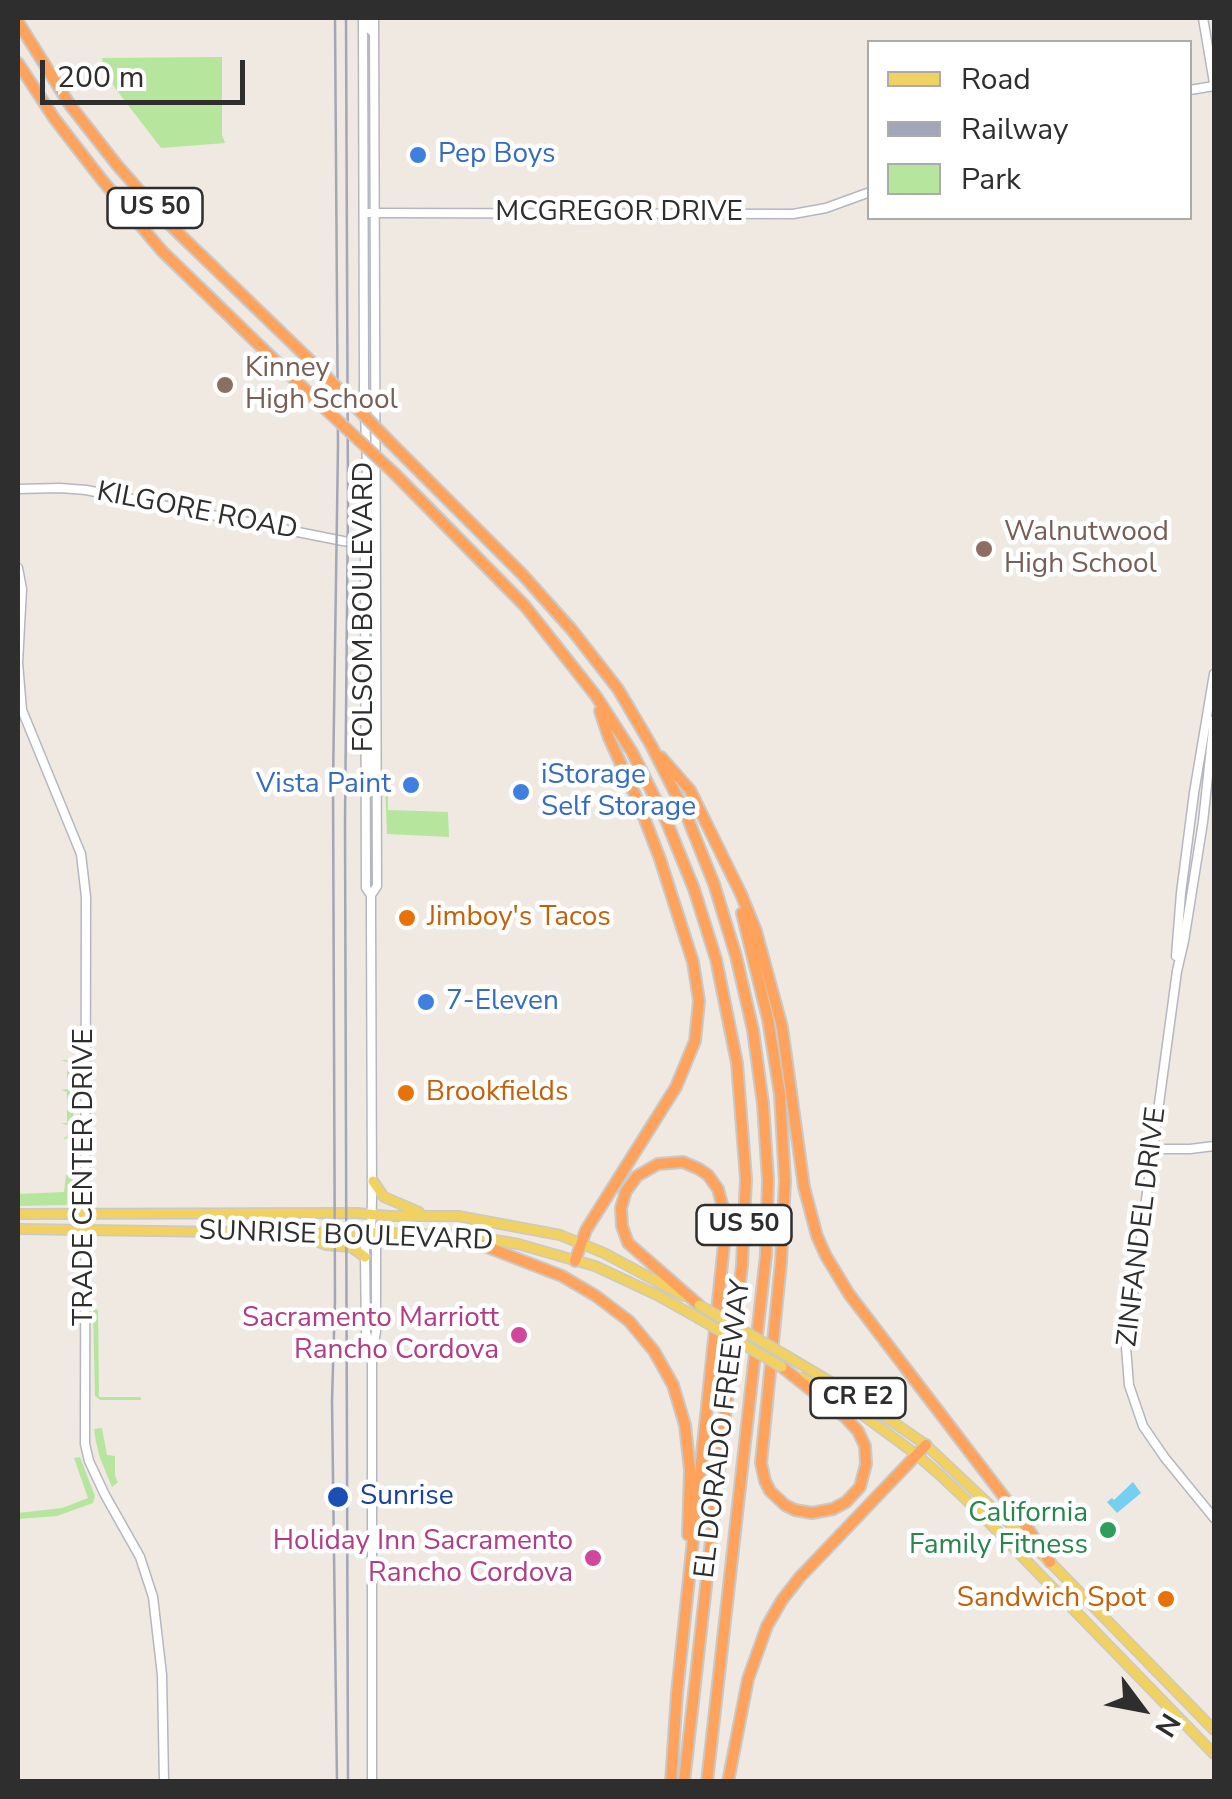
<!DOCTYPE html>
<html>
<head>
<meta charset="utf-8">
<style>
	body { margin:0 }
	#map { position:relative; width:1232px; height:1799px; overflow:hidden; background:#efe9e1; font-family:"Nunito Sans",sans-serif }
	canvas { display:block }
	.frame { position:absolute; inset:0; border:20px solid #2e2e2e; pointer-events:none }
	.legend { position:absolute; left:867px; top:40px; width:325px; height:180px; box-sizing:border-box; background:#fff; border:2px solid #ababab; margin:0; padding:12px 18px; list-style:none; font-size:30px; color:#2e2e2e }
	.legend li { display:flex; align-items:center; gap:20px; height:50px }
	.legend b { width:50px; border:2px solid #ababab }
	.north { position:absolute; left:1092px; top:1659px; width:100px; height:100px; -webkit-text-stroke:8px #fff; paint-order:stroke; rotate:122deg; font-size:28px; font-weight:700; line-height:40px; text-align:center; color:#2e2e2e }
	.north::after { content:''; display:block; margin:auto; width:35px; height:45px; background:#2e2e2e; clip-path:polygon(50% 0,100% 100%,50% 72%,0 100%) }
	.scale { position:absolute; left:40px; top:60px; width:205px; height:45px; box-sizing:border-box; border:5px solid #2e2e2e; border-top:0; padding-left:12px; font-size:30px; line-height:35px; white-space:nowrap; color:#2e2e2e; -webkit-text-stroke:8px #fff; paint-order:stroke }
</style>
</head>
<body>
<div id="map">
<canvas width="1232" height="1799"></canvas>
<div class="frame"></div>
<ul class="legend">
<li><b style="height:12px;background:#f2d163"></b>Road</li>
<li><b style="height:12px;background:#a3a6b8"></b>Railway</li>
<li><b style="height:28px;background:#b6e59e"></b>Park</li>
</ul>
<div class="north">N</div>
<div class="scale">200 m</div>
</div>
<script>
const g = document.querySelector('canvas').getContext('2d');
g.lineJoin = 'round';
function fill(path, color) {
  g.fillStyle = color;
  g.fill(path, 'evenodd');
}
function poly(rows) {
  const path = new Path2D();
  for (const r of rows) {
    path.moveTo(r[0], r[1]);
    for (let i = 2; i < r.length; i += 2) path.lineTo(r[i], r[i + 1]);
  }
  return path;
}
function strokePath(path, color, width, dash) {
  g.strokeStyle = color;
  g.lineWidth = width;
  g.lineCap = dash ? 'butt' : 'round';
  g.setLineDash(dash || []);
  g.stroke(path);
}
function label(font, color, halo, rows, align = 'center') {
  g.font = font + ' "Nunito Sans",sans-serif';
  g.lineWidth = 9;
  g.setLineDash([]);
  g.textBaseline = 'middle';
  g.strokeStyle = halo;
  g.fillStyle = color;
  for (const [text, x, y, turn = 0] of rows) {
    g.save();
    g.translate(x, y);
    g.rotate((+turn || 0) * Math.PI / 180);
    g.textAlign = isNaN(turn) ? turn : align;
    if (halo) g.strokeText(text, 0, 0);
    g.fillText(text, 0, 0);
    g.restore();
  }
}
fill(poly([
	[222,57,222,135,225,143,161,148,115,88,103,66,102,58],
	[385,783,388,783,388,810,448,812,449,837,387,834],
	[61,1060,74,1060,73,1138,63,1139,67,1136,67,1125,61,1123,67,1123,67,1092,61,1090,67,1089,67,1062],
	[66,1175,73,1175,73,1199,69,1205,18,1206,18,1194,64,1192],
	[93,1308,98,1310,99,1397,141,1397,141,1400,100,1400,95,1396],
	[102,1428,107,1455,115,1456,115,1476,118,1482,112,1487,100,1458,96,1442,94,1429],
	[80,1457,95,1496,93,1503,57,1516,18,1519,18,1513,62,1508,88,1498,74,1458]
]), '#b6e59e');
fill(poly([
	[1133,1482,1141,1493,1117,1513,1107,1502,1112,1498,1114,1500]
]), '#75cff0');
const tertiary = poly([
	[1203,18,1214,83],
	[1190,90,1214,86],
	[365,213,793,214,826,208,870,192],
	[18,489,60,488,86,490,343,541,375,545],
	[18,568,22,589,18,663,22,710,81,854,86,897,85,1444,89,1461,105,1495,140,1557,153,1597,162,1675,164,1782],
	[1214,720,1203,822,1184,941,1177,971,1126,1347,1129,1385,1143,1426,1165,1458,1214,1518],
	[1176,956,1181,893,1194,793,1214,674],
	[1153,1149,1190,1149,1214,1146]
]);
const secondary = poly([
	[363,18,364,388,367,466,365,558,366,888,371,895],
	[369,18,369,29,374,33],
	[368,737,371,742,372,771,377,775],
	[371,1232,376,1245,376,1332,372,1353,372,1782],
	[372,1353,366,1333,365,1257,365,1246,371,1232,372,1200,371,915,371,895,377,886,374,18]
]);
const primary = poly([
	[373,1181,384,1197,419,1212],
	[18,1214,357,1213,388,1216,458,1216,560,1235,604,1253,684,1296],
	[18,1229,290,1233,355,1232,456,1235,489,1239,518,1244,595,1266,657,1295,698,1318],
	[300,1234,326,1245,351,1247,365,1257],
	[787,1356,866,1403,926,1445,1050,1562,1214,1730],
	[802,1378,860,1413,917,1455,941,1476,978,1511,1214,1754]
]);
const motorway = poly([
	[18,22,70,105,117,165,167,222,320,370],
	[18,63,54,118,102,180,162,251,320,404],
	[391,443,522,574,572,630,618,689,651,745,686,814,714,884,736,956,753,1030,763,1104,768,1180,766,1255,707,1782],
	[394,473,525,606,596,696,632,752,666,820,694,889,716,959,737,1063,746,1179,742,1265,684,1782],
	[661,757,690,790,741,894,756,931,782,1027,804,1187,817,1236,826,1256,849,1294,1027,1527,1050,1562],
	[742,913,768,1019,780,1094,785,1181,781,1262,761,1463,765,1481,770,1491,785,1505,795,1510,812,1513,833,1509,846,1502,860,1487,866,1464,865,1446,858,1431,845,1417,782,1367],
	[456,1235,562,1276,596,1296,629,1321,654,1351,673,1385,685,1425,690,1470,688,1535],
	[575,1261,586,1230,676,1087,695,1041,699,1001,693,962,660,859,637,799,609,738,600,711],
	[671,1782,677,1693,724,1244,724,1212,718,1189,708,1175,699,1169,683,1162,658,1164,637,1176,626,1191,621,1208,622,1226,628,1243,699,1305],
	[728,1782,748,1679,767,1626,782,1600,800,1577,926,1445]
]);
strokePath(tertiary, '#b4b7c1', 11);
strokePath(secondary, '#b4b7c1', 11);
strokePath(primary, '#c9c9c9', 12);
strokePath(motorway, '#c9c9c9', 14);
strokePath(tertiary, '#fff', 8);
strokePath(secondary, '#fff', 8);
strokePath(primary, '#f2d163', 9);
strokePath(motorway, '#ffa35c', 10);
strokePath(poly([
	[346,18,348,502,345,823,348,1782]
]), '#a3a6b8', 2.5);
strokePath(poly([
	[335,18,338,445,333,783,335,1300,332,1401,337,1782]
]), '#a3a6b8', 2.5);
const primaryBridge = poly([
	[699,1305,787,1356],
	[698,1318,782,1367]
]);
const motorwayBridge = poly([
	[320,370,391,443],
	[320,404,394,473]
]);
strokePath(primaryBridge, '#c9c9c9', 12, []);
strokePath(motorwayBridge, '#c9c9c9', 14, []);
strokePath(primaryBridge, '#f2d163', 9);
strokePath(motorwayBridge, '#ffa35c', 10);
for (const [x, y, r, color] of [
	[418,155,10,"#3f7fe0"],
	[225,385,10,"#8d6e63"],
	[984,549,10,"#8d6e63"],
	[411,785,10,"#3f7fe0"],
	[521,792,10,"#3f7fe0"],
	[407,918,10,"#e8710a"],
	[426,1002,10,"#3f7fe0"],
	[406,1093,10,"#e8710a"],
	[519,1335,10,"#d1479c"],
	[338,1497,12,"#1a4fb4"],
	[1108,1530,10,"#2e9e5b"],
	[593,1558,10,"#d1479c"],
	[1166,1599,10,"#e8710a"]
]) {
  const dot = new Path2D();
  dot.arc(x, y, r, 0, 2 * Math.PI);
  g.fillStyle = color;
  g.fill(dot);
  strokePath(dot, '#fff', 4);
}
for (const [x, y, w] of [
	[155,208,95],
	[744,1225,95],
	[858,1398,95]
]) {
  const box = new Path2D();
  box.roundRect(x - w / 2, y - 20, w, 40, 8);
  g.fillStyle = '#fff';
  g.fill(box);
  strokePath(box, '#2e2e2e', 2.5);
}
label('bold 25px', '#2e2e2e', null, [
	["US 50",155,208],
	["US 50",744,1225],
	["CR E2",858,1398]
]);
label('28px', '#366cbe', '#fff', [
	["Pep Boys",438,155],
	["iStorage",541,776],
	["Self Storage",541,808],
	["Vista Paint",391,785,"right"],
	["7-Eleven",446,1002]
], 'left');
label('28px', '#2e2e2e', '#fff', [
	["MCGREGOR DRIVE",619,213],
	["KILGORE ROAD",197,512,11],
	["FOLSOM BOULEVARD",365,607,-90],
	["TRADE CENTER DRIVE",85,1177,-90],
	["ZINFANDEL DRIVE",1143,1227,-83],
	["SUNRISE BOULEVARD",346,1237,2],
	["EL DORADO FREEWAY",724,1429,-83]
]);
label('28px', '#785e54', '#fff', [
	["Kinney",245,369],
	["High School",245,401],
	["Walnutwood",1004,533],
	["High School",1004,565]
], 'left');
label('28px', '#c56008', '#fff', [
	["Jimboy's Tacos",427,918],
	["Brookfields",426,1093],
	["Sandwich Spot",1146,1599,"right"]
], 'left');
label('28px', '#b23c85', '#fff', [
	["Sacramento Marriott",499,1319],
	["Rancho Cordova",499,1351],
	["Holiday Inn Sacramento",573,1542],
	["Rancho Cordova",573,1574]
], 'right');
label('28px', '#164399', '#fff', [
	["Sunrise",360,1497]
], 'left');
label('28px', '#27864d', '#fff', [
	["California",1088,1514],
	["Family Fitness",1088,1546]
], 'right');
</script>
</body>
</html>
